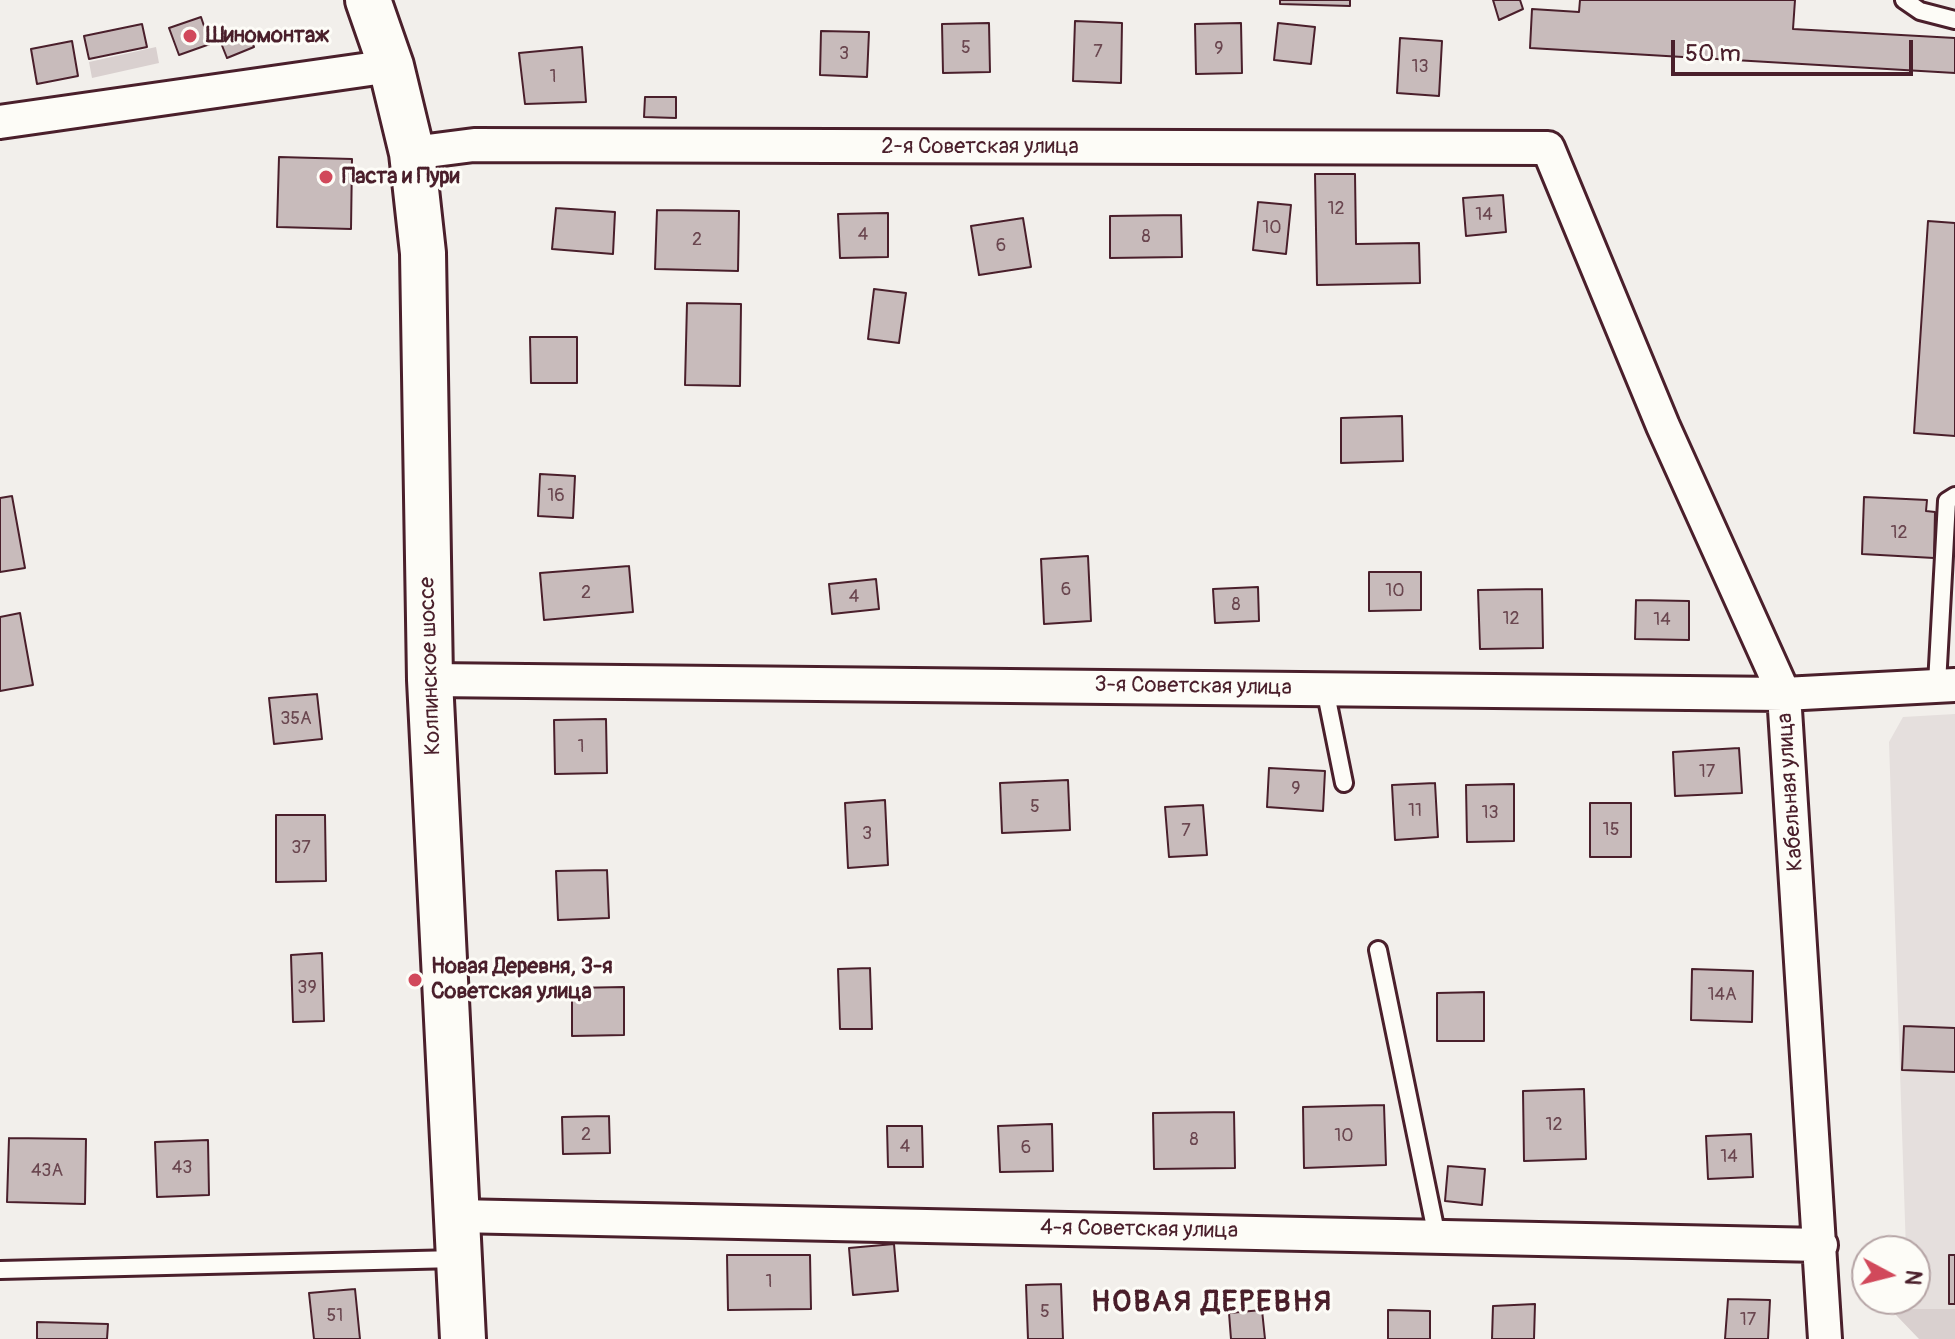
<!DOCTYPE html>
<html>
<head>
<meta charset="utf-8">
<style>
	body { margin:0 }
	#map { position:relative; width:1955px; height:1339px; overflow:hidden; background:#f2efeb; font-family:Pangolin,sans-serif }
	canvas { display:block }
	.north { position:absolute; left:1851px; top:1235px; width:80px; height:80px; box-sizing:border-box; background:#fdfcf7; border:2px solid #b5a4a5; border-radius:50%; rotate:97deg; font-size:22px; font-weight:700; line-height:32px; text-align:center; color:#4a1f2b }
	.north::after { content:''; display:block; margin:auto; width:28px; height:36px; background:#d1495b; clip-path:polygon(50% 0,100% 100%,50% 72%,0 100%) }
	.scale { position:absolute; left:1671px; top:40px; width:242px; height:36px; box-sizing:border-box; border:4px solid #4a1f2b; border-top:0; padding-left:10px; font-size:24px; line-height:28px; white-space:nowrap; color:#4a1f2b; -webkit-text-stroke:6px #fdfcf7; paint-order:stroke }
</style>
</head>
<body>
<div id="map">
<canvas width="1955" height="1339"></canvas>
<div class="north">N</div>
<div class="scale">50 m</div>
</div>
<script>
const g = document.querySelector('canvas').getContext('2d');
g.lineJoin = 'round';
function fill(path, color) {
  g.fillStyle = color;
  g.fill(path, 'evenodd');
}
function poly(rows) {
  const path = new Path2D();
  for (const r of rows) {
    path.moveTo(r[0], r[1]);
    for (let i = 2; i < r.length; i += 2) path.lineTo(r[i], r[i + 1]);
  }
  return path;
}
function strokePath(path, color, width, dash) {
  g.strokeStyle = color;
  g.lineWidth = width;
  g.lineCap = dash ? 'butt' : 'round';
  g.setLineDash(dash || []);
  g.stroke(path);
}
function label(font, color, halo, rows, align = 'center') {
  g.font = font + ' Pangolin,sans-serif';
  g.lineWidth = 6;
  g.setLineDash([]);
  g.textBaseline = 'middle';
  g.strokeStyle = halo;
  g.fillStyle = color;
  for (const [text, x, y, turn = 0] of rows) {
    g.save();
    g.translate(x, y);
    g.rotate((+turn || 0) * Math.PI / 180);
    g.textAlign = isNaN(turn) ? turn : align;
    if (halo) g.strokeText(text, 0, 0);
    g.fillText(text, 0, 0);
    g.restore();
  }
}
fill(poly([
	[1955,714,1955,1309,1908,1309,1907,1299,1915,1299,1915,1251,1906,1251,1889,742,1903,717]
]), '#e5dfdd');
fill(poly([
	[156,47,159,63,92,78,89,62],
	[1893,1299,1907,1299,1908,1309,1955,1309,1955,1339,1919,1339,1896,1315]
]), '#d9d0cf');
const building = poly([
	[1280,0,1350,0,1350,6,1280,4,1280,0],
	[1493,0,1520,0,1523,9,1499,20,1493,0],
	[1580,0,1795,0,1793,29,1955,38,1955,73,1530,48,1532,9,1579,12,1580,0],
	[201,17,210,44,179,55,169,28,201,17],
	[1075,21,1122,23,1121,83,1073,81,1075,21],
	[989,23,990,72,943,73,942,24,989,23],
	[1241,23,1242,73,1196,74,1195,24,1241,23],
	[1278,23,1315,27,1311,64,1274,60,1278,23],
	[142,24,147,47,89,59,84,36,142,24],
	[821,31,869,32,867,77,820,75,821,31],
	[248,33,254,47,227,58,221,43,248,33],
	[1400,38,1442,41,1439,96,1397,93,1400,38],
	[72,41,78,76,37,84,31,49,72,41],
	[582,47,586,102,525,104,519,53,582,47],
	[645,97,676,97,676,118,644,117,645,97],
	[279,157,352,159,351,229,277,227,279,157],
	[1315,174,1355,174,1356,244,1419,243,1420,283,1317,285,1315,174],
	[1503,195,1506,232,1466,236,1463,198,1503,195],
	[1258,202,1291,205,1286,254,1253,250,1258,202],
	[556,208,615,212,613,254,552,249,556,208],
	[657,210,739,211,738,271,655,269,657,210],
	[888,213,888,257,840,258,838,214,888,213],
	[1181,215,1182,257,1110,258,1110,216,1181,215],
	[1023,218,1031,267,979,275,971,226,1023,218],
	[1928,221,1955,223,1955,436,1914,433,1928,221],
	[874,289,906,293,899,343,868,339,874,289],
	[687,303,741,304,740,386,685,385,687,303],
	[530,337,577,337,577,383,531,383,530,337],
	[1402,416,1403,461,1341,463,1341,418,1402,416],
	[540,474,575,476,573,518,538,516,540,474],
	[12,496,25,568,0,572,0,498,12,496],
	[1864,497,1927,500,1926,511,1935,512,1934,558,1862,554,1864,497],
	[1088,556,1091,621,1044,624,1041,559,1088,556],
	[629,566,633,612,544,620,540,573,629,566],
	[1369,572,1421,572,1421,610,1369,611,1369,572],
	[876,579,879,609,832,614,829,584,876,579],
	[1258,587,1259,621,1215,623,1213,589,1258,587],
	[1542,589,1543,648,1480,649,1478,590,1542,589],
	[1636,600,1689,601,1689,640,1635,639,1636,600],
	[20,613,33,685,0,691,0,617,20,613],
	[317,694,322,739,274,744,269,698,317,694],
	[606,719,607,773,555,774,554,720,606,719],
	[1739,748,1742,793,1675,796,1673,752,1739,748],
	[1269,768,1325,771,1323,811,1267,807,1269,768],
	[1068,780,1070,830,1002,833,1000,783,1068,780],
	[1435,783,1438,837,1395,840,1392,785,1435,783],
	[1514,784,1514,841,1467,842,1466,785,1514,784],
	[885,800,888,865,848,868,845,803,885,800],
	[1590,803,1631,803,1631,857,1590,857,1590,803],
	[1203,805,1207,855,1169,857,1165,807,1203,805],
	[276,815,325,815,326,881,276,882,276,815],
	[607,870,609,918,558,920,556,871,607,870],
	[322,953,324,1021,293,1022,291,955,322,953],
	[870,968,872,1029,840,1029,838,969,870,968],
	[1692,969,1753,971,1752,1022,1691,1020,1692,969],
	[624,987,624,1035,572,1036,572,988,624,987],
	[1484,992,1484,1041,1437,1041,1437,993,1484,992],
	[1904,1026,1955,1028,1955,1072,1902,1070,1904,1026],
	[1584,1089,1586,1159,1524,1161,1523,1091,1584,1089],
	[1384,1105,1386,1165,1304,1168,1303,1107,1384,1105],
	[1234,1112,1235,1168,1154,1169,1153,1113,1234,1112],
	[609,1116,610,1153,563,1154,562,1117,609,1116],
	[1052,1124,1053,1171,1000,1172,998,1126,1052,1124],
	[887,1126,922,1126,923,1167,888,1167,887,1126],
	[1751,1134,1753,1177,1708,1179,1706,1136,1751,1134],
	[9,1138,86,1139,85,1204,7,1202,9,1138],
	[208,1140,209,1195,157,1197,155,1142,208,1140],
	[1448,1166,1485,1169,1482,1205,1445,1201,1448,1166],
	[894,1244,898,1291,853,1295,849,1248,894,1244],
	[727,1255,810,1255,811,1309,728,1310,727,1255],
	[1949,1255,1955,1255,1955,1304,1949,1304,1949,1255],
	[1061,1284,1063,1339,1028,1339,1026,1285,1061,1284],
	[355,1289,360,1339,314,1339,309,1293,355,1289],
	[1728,1299,1770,1300,1768,1339,1725,1339,1728,1299],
	[1535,1304,1534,1339,1492,1339,1493,1306,1535,1304],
	[1262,1310,1265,1339,1231,1339,1229,1313,1262,1310],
	[1388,1310,1430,1311,1430,1339,1388,1339,1388,1310],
	[37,1322,108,1324,107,1339,37,1339,37,1322]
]);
fill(building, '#c8bbbb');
strokePath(building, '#4a1f2b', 2);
const service = poly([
	[1904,0,1920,11,1955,20],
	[1937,684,1947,501,1955,496],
	[1325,689,1344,783],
	[1378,950,1437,1237],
	[0,1270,457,1259]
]);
const minor = poly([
	[0,122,391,66],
	[412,153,474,145,1548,148,1663,426,1784,694,1825,1339],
	[430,680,1784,694,1955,685],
	[456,1216,1821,1245]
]);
const secondary = poly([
	[368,0,391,66,412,153,423,253,430,680,463,1339]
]);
strokePath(service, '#4a1f2b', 22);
strokePath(minor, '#4a1f2b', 38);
strokePath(secondary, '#4a1f2b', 50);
strokePath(service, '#fdfcf7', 16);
strokePath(minor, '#fdfcf7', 32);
strokePath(secondary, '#fdfcf7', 44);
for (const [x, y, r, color] of [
	[190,36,8,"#d1495b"],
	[326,177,8,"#d1495b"],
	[415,980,8,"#d1495b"]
]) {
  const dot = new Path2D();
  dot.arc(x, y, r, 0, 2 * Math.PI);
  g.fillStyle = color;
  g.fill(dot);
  strokePath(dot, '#fdfcf7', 3);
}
label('18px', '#6a464f', null, [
	["5",966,48],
	["9",1219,49],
	["7",1098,52],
	["3",844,54],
	["13",1420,67],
	["1",553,77],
	["12",1336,209],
	["14",1484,215],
	["10",1272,228],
	["4",863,235],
	["8",1146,237],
	["2",697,240],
	["6",1001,246],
	["16",556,496],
	["12",1899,533],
	["6",1066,590],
	["10",1395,591],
	["2",586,593],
	["4",854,597],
	["8",1236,605],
	["12",1511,619],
	["14",1662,620],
	["35А",296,719],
	["1",581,747],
	["17",1707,772],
	["9",1296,789],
	["5",1035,807],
	["11",1415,811],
	["13",1490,813],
	["15",1611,830],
	["7",1186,831],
	["3",867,834],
	["37",301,848],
	["39",307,988],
	["14А",1722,995],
	["12",1554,1125],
	["2",586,1135],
	["10",1344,1136],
	["8",1194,1140],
	["4",905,1147],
	["6",1026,1148],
	["14",1729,1157],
	["43",182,1168],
	["43А",47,1171],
	["1",769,1282],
	["5",1045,1312],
	["51",335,1316],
	["17",1748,1320]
]);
label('bold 22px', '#4a1f2b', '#fdfcf7', [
	["Шиномонтаж",206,36],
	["Паста и Пури",342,177],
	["Новая Деревня, 3-я",431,967],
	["Советская улица",431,992]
], 'left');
label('22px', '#4a1f2b', '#fdfcf7', [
	["2-я Советская улица",980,147],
	["Колпинское шоссе",431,666,-92],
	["3-я Советская улица",1193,687,1],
	["Кабельная улица",1791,792,-94],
	["4-я Советская улица",1139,1230,1]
]);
g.letterSpacing = '2px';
label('bold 30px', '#4a1f2b', '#fdfcf7', [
	["НОВАЯ ДЕРЕВНЯ",1212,1303]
]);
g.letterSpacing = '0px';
</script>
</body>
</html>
